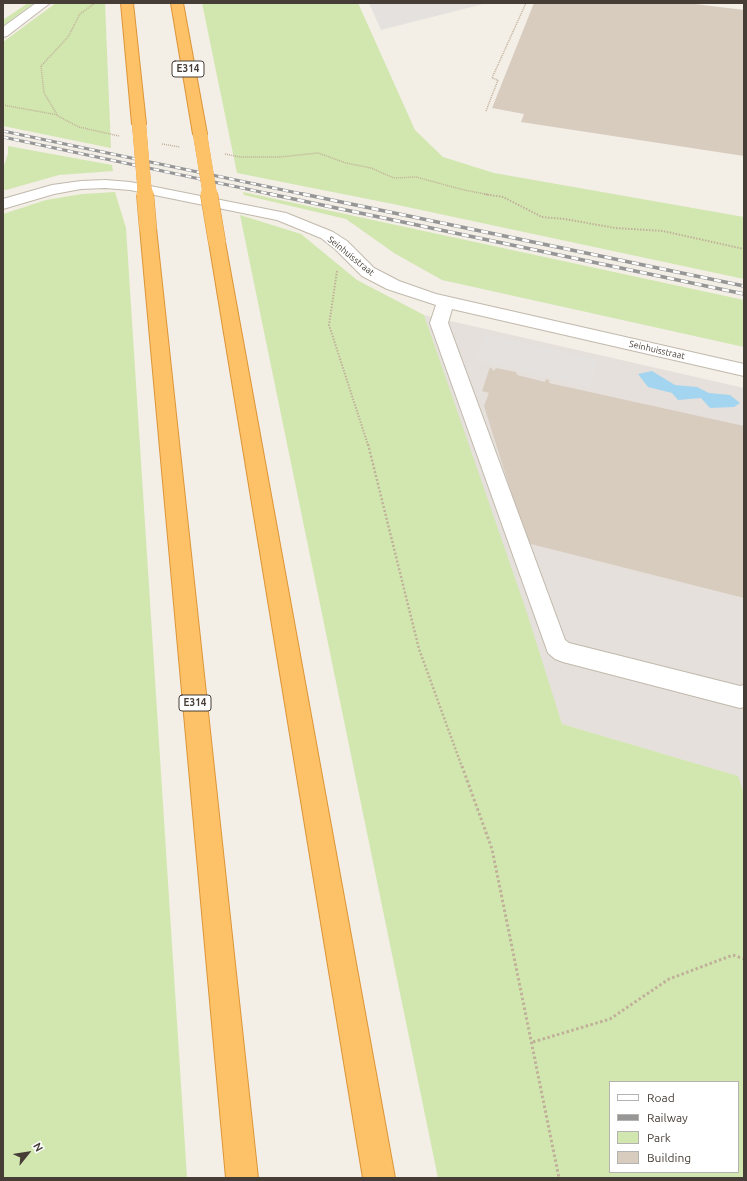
<!DOCTYPE html>
<html>
<head>
<meta charset="utf-8">
<style>
	body { margin:0 }
	#map { position:relative; width:747px; height:1181px; overflow:hidden; background:#f3eee6; font-family:Ubuntu,sans-serif }
	canvas { display:block }
	.frame { position:absolute; inset:0; border:4px solid #463e36; pointer-events:none }
	.legend { position:absolute; left:609px; top:1081px; width:130px; height:92px; box-sizing:border-box; background:#fff; border:1px solid #b5b2af; margin:0; padding:5px 7px; list-style:none; font-size:12px; color:#463e36 }
	.legend li { display:flex; align-items:center; gap:8px; height:20px }
	.legend b { width:20px; border:1px solid #b5b2af }
	.north { position:absolute; left:8px; top:1133px; width:40px; height:40px; -webkit-text-stroke:3px #fff; paint-order:stroke; rotate:60deg; font-size:11px; font-weight:700; line-height:16px; text-align:center; color:#463e36 }
	.north::after { content:''; display:block; margin:auto; width:14px; height:18px; background:#463e36; clip-path:polygon(50% 0,100% 100%,50% 72%,0 100%) }
</style>
</head>
<body>
<div id="map">
<canvas width="747" height="1181"></canvas>
<div class="frame"></div>
<ul class="legend">
<li><b style="height:5px;background:#fff"></b>Road</li>
<li><b style="height:5px;background:#969696"></b>Railway</li>
<li><b style="height:11px;background:#d2e7af"></b>Park</li>
<li><b style="height:11px;background:#d8ccbf"></b>Building</li>
</ul>
<div class="north">N</div>
</div>
<script>
const g = document.querySelector('canvas').getContext('2d');
g.lineJoin = 'round';
function fill(path, color) {
  g.fillStyle = color;
  g.fill(path, 'evenodd');
}
function poly(rows) {
  const path = new Path2D();
  for (const r of rows) {
    path.moveTo(r[0], r[1]);
    for (let i = 2; i < r.length; i += 2) path.lineTo(r[i], r[i + 1]);
  }
  return path;
}
function strokePath(path, color, width, dash) {
  g.strokeStyle = color;
  g.lineWidth = width;
  g.lineCap = dash ? 'butt' : 'round';
  g.setLineDash(dash || []);
  g.stroke(path);
}
function label(font, color, halo, rows, align = 'center') {
  g.font = font + ' Ubuntu,sans-serif';
  g.lineWidth = 3.5;
  g.setLineDash([]);
  g.textBaseline = 'middle';
  g.strokeStyle = halo;
  g.fillStyle = color;
  for (const [text, x, y, turn = 0] of rows) {
    g.save();
    g.translate(x, y);
    g.rotate((+turn || 0) * Math.PI / 180);
    g.textAlign = isNaN(turn) ? turn : align;
    if (halo) g.strokeText(text, 0, 0);
    g.fillText(text, 0, 0);
    g.restore();
  }
}
fill(poly([
	[424,315,744,388,744,794,737,776,562,724]
]), '#e5e0db');
fill(poly([
	[28,3,34,3,3,26,3,20],
	[56,3,105,3,111,148,3,126,3,42],
	[202,3,358,3,415,130,443,157,494,173,744,217,744,279,393,204,237,173],
	[8,146,112,165,113,171,59,175,6,190,3,189,3,168,8,154],
	[115,192,126,228,187,1178,3,1178,3,214,46,200,82,194],
	[243,192,744,300,744,347,442,280,394,253,346,219,244,195],
	[240,215,301,234,357,280,424,315,526,610,562,724,738,776,744,794,744,1178,438,1178],
	[610,1082,738,1082,738,1172,610,1172]
]), '#d2e7af');
fill(poly([
	[369,3,487,3,381,30],
	[486,334,597,359,590,387,476,360]
]), '#e4e1de');
fill(poly([
	[652,371,675,385,697,387,709,393,730,395,740,403,734,407,710,408,701,398,678,400,672,393,648,387,638,374]
]), '#a3d5f0');
fill(poly([
	[534,3,687,3,744,10,744,156,521,122,524,114,492,108],
	[490,367,494,371,496,368,516,372,517,375,545,382,546,379,549,380,549,383,744,426,744,598,527,543,484,406,489,393,482,391]
]), '#d8ccbf');
const minor = poly([
	[36,3,50,3,7,36,3,37,3,27,36,3],
	[105,180,130,182,286,213,333,232,347,241,374,268,399,281,436,294,744,364,744,376,452,309,448,323,565,640,569,643,740,686,744,685,744,707,740,708,563,662,555,659,548,653,430,323,436,305,387,289,362,276,335,249,321,238,277,220,130,190,105,188,81,189,54,194,3,209,3,199,52,185,81,181,105,180]
]);
const highway = poly([
	[121,3,133,3,146,124,144,127,139,128,134,127,132,124,121,3],
	[171,3,183,3,207,134,205,137,200,138,195,137,193,134,171,3],
	[148,223,154,225,156,228,258,1178,226,1178,140,228,142,225,148,223],
	[217,237,223,239,225,242,395,1178,363,1178,209,242,211,239,217,237]
]);
strokePath(minor, '#c1b9ac', 2);
strokePath(highway, '#dc9537', 2);
strokePath(poly([
	[95,3,80,14,68,37,41,66,44,93,58,116,79,127,119,136],
	[3,105,58,115],
	[486,111,498,80,492,78,526,3],
	[162,144,180,147],
	[225,154,240,157,280,157,318,153,346,163,371,168,394,178,416,177,464,190,490,195]
]), '#c0b09a', 1.5, [1, 1]);
strokePath(poly([
	[484,194,503,197,542,217,565,219,615,228,663,231,744,249],
	[337,271,329,325,368,445]
]), '#c0b09a', 2, [1.5, 1.5]);
strokePath(poly([
	[368,444,419,649,462,767]
]), '#c0b09a', 2.5, [2, 2]);
strokePath(poly([
	[462,766,492,849,559,1178],
	[533,1042,610,1019,669,979,733,955,744,959]
]), '#c0b09a', 3, [2.5, 2.5]);
fill(minor, '#fff');
fill(highway, '#fdc268');
const railFar1 = poly([
	[3,131,307,195],
	[3,137,275,195]
]);
const rail = poly([
	[270,194,744,294],
	[303,194,744,286]
]);
strokePath(railFar1, '#969696', 3);
strokePath(rail, '#969696', 3.5);
strokePath(railFar1, '#fff', 2, [5.5]);
strokePath(rail, '#fff', 2.5, [7]);
const highwayBridgeFar1 = poly([
	[139,124,145,195],
	[200,134,210,195]
]);
const highwayBridge = poly([
	[145,194,148,228],
	[209,194,217,242]
]);
strokePath(highwayBridgeFar1, '#dc9537', 14, []);
strokePath(highwayBridge, '#dc9537', 18, []);
strokePath(highwayBridgeFar1, '#fdc268', 14);
strokePath(highwayBridge, '#fdc268', 17);
label('9px', '#463e36', '#fff', [
	["Seinhuisstraat",351,256,39],
	["Seinhuisstraat",657,350,13]
]);
for (const [x, y, w] of [
	[188,69,32],
	[195,703,32]
]) {
  const box = new Path2D();
  box.roundRect(x - w / 2, y - 8, w, 16, 3);
  g.fillStyle = '#fff';
  g.fill(box);
  strokePath(box, '#463e36', 1);
}
label('bold 10px', '#463e36', null, [
	["E314",188,69],
	["E314",195,703]
]);
</script>
</body>
</html>
